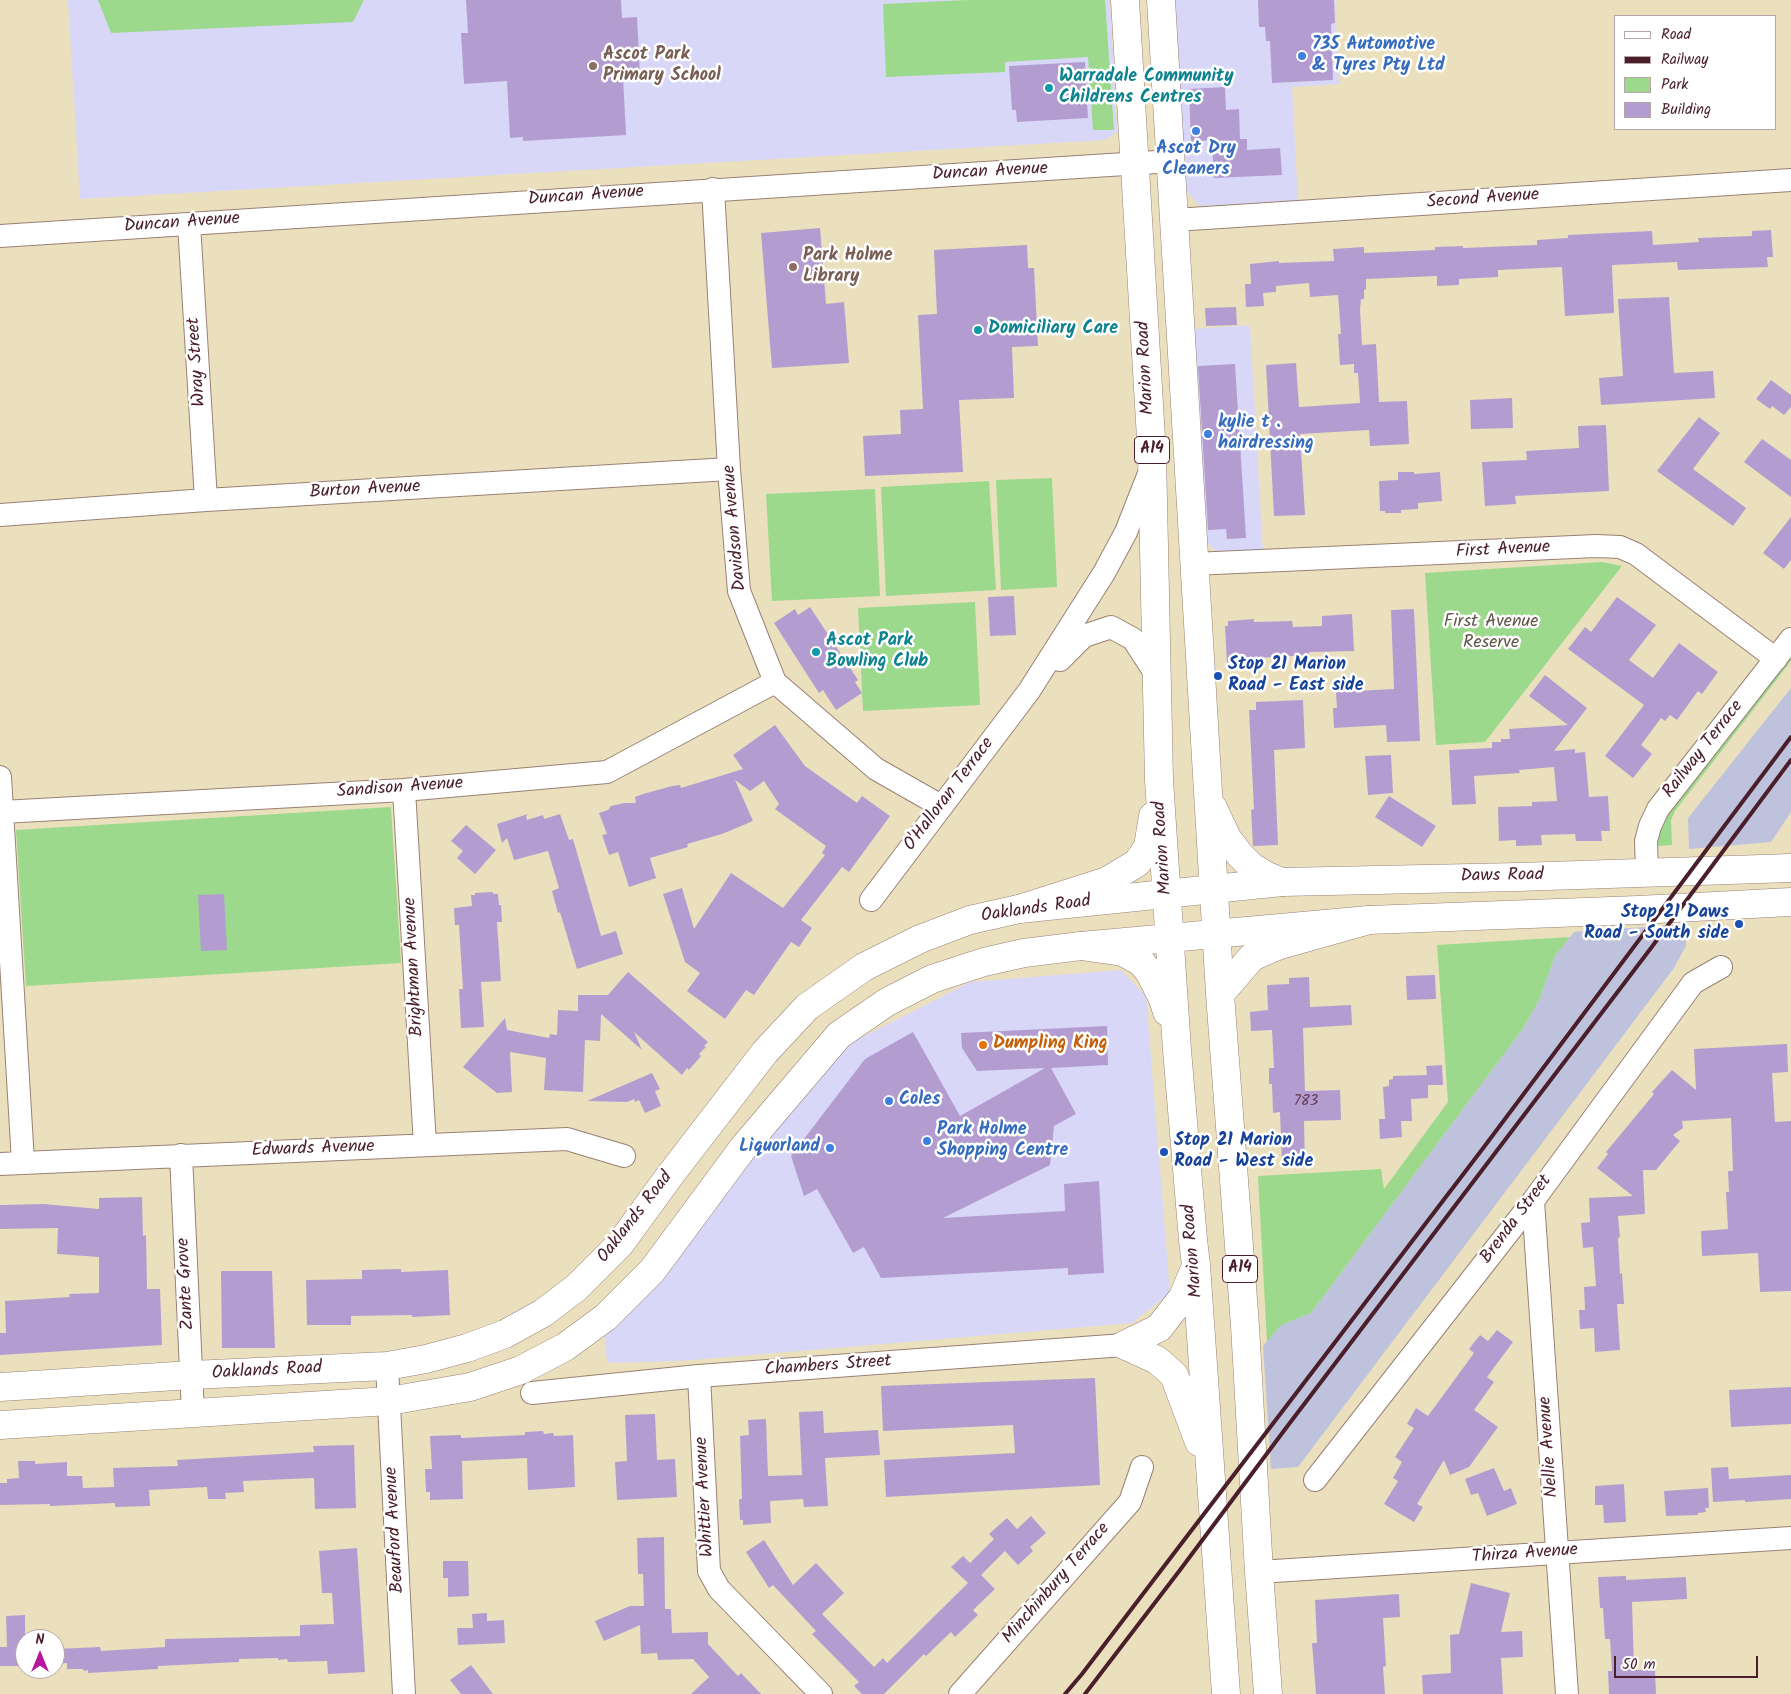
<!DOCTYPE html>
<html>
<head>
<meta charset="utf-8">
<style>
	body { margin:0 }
	#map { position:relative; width:1791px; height:1694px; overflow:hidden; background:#ebe0bd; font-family:Kalam,sans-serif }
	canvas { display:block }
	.legend { position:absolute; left:1614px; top:15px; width:162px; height:115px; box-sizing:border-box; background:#fff; border:1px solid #b7a5aa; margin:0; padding:6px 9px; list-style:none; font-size:15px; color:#4a1f2b }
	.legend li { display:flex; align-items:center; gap:10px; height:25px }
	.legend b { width:25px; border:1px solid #b7a5aa }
	.north { position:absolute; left:15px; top:1629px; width:50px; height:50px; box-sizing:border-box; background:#fff; border:1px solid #b7a5aa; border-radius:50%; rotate:0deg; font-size:14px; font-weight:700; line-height:20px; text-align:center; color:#4a1f2b }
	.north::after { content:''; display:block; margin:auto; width:18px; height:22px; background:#b5179e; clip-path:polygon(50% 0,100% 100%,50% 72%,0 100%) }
	.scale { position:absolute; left:1614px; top:1656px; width:144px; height:22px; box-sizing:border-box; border:2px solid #4a1f2b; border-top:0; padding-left:6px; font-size:15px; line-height:18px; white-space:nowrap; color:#4a1f2b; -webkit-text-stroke:4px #fff; paint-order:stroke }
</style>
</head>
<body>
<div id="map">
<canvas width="1791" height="1694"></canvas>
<ul class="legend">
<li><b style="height:6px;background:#fff"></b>Road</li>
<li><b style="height:6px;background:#4a1f2b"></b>Railway</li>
<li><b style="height:14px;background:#9cd98d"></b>Park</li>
<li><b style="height:14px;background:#b39dd0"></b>Building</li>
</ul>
<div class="north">N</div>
<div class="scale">50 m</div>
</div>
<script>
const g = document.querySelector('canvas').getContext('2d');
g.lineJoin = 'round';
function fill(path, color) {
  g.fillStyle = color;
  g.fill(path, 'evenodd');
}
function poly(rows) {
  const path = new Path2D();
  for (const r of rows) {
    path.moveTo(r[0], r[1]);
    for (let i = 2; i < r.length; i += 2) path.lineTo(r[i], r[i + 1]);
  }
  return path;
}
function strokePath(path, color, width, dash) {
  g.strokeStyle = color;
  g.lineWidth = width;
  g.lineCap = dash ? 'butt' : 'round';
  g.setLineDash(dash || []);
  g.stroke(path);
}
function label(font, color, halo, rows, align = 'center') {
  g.font = font + ' Kalam,sans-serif';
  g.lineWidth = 5;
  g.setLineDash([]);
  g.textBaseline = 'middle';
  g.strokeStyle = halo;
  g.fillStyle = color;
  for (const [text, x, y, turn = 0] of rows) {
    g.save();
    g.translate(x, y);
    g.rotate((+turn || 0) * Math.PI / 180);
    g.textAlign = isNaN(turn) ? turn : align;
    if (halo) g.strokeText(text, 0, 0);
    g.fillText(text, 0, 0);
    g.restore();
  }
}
fill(poly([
	[68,0,1110,0,1117,132,1105,140,80,199],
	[1172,0,1335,0,1339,84,1292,87,1298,201,1199,206,1183,186],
	[1250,325,1263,553,1220,555,1206,542,1194,329],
	[1121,970,1146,996,1170,1293,1132,1323,679,1361,607,1363,604,1328,839,1049,970,982]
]), '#d8d7f8');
fill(poly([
	[1791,688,1791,812,1771,842,1689,849,1688,818],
	[1686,924,1686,946,1674,968,1298,1467,1271,1469,1263,1346,1281,1325,1311,1313,1524,1027,1539,1000,1555,956,1574,932]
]), '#bfc2dd');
fill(poly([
	[98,0,364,0,353,22,111,33],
	[968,0,1105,0,1114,130,1093,130,1088,57,1005,62,1005,72,886,77,883,4],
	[1052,478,1057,587,1001,590,996,480],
	[989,481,996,590,886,596,881,487],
	[875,489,880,596,772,601,766,494],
	[1602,562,1622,566,1485,742,1436,745,1425,573],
	[975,602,980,705,863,711,858,608],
	[1791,652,1791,661,1675,811,1671,820,1672,845,1658,846,1658,835,1662,820],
	[391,807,401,963,26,986,16,830],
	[1570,937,1555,956,1539,1000,1524,1027,1311,1313,1281,1325,1267,1342,1258,1176,1381,1169,1384,1189,1448,1102,1437,945]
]), '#9cd98d');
fill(poly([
	[466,0,621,0,622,18,637,17,640,76,623,77,626,135,523,141,523,137,510,138,507,81,464,84,461,33,468,33],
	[1258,0,1334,0,1335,23,1331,24,1333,80,1272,83,1270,41,1266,41,1265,27,1259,27],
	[1085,62,1088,118,1017,122,1016,110,1012,110,1009,66],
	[1225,87,1226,110,1239,109,1240,139,1247,139,1247,150,1280,148,1282,175,1214,178,1212,140,1191,142,1189,89],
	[820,228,826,304,844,302,849,363,772,368,761,233],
	[1771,230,1773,257,1767,257,1768,267,1678,270,1677,262,1612,265,1614,313,1565,316,1562,267,1498,270,1498,277,1459,279,1459,285,1437,286,1437,276,1366,279,1366,289,1364,290,1364,299,1361,299,1360,309,1362,345,1376,344,1379,402,1407,401,1409,444,1370,446,1369,430,1300,434,1305,515,1274,516,1266,365,1296,363,1299,407,1360,403,1358,373,1354,373,1354,364,1340,365,1338,334,1341,334,1338,295,1310,297,1309,283,1276,286,1276,292,1263,293,1264,306,1246,307,1245,284,1251,284,1250,264,1279,261,1279,263,1334,261,1333,249,1364,247,1364,253,1435,250,1435,247,1463,246,1463,248,1537,245,1537,240,1568,238,1568,235,1652,231,1653,245,1699,242,1698,238,1752,236,1752,231],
	[1027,245,1028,268,1034,268,1038,346,1012,347,1014,398,959,400,963,472,865,476,863,436,901,434,900,410,923,409,918,315,937,314,934,250],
	[1669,297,1674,373,1713,371,1715,398,1601,405,1599,378,1623,376,1618,299],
	[1236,307,1237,325,1206,326,1205,308],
	[1235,364,1246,538,1227,539,1226,529,1208,530,1198,366],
	[1771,380,1791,395,1791,407,1784,415,1772,406,1770,409,1756,399],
	[1512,398,1513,428,1471,429,1470,400],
	[1699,417,1720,433,1693,469,1746,508,1733,526,1657,471],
	[1606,425,1609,491,1515,496,1516,504,1485,506,1482,462,1527,460,1526,451,1579,448,1578,426],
	[1762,439,1791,460,1791,497,1744,462],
	[1398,472,1414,472,1414,474,1440,472,1442,501,1418,503,1418,509,1401,510,1401,513,1385,513,1385,511,1380,511,1379,481,1398,480],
	[1791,517,1791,560,1784,569,1763,553],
	[1014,596,1016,635,990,636,988,597],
	[1617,597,1656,625,1629,660,1653,678,1679,643,1718,672,1702,694,1698,691,1677,720,1670,715,1665,721,1661,718,1641,745,1652,754,1633,778,1605,756,1644,705,1568,649,1585,627,1591,632],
	[810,607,858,680,855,682,862,693,836,710,823,690,819,693,774,623,795,609,798,615],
	[1414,609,1420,741,1387,742,1386,725,1334,728,1333,708,1337,708,1336,692,1394,689,1391,610],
	[1352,614,1354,651,1309,652,1309,655,1256,658,1256,663,1227,665,1225,626,1228,626,1228,621,1254,619,1254,622,1292,621,1293,627,1322,626,1322,616],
	[1545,675,1587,708,1554,751,1575,749,1575,753,1585,752,1589,797,1608,796,1610,831,1601,831,1602,841,1576,841,1575,834,1541,835,1542,845,1516,846,1516,840,1499,841,1498,807,1532,806,1532,802,1557,801,1554,767,1519,770,1520,773,1474,776,1476,804,1452,805,1449,750,1492,748,1492,742,1501,742,1501,739,1510,739,1509,729,1568,725,1529,696],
	[1303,700,1305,748,1274,750,1278,845,1253,846,1251,810,1254,809,1249,710,1256,710,1256,702],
	[775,725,805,766,857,803,862,796,890,816,849,872,842,867,801,920,812,928,799,947,791,942,754,995,746,990,725,1019,687,991,700,973,685,962,663,894,682,888,694,929,731,873,783,908,825,855,822,853,826,846,775,809,779,804,764,781,750,791,735,780,753,821,722,834,687,844,688,847,650,858,656,878,629,887,618,852,609,855,602,835,607,834,599,813,608,810,611,806,624,803,636,803,635,797,643,794,672,786,680,785,681,788,743,769,733,755],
	[1391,755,1393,793,1368,795,1365,756],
	[1389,796,1436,826,1422,847,1375,817],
	[528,814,526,816,527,820,543,815,544,819,560,814,569,840,573,839,601,936,616,931,623,954,577,969,560,912,558,913,552,891,559,888,548,851,514,860,507,838,502,843,497,824],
	[466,825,496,850,475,874,457,858,463,851,451,841],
	[493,892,493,894,498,894,499,905,501,905,502,922,497,922,501,981,481,982,484,1027,461,1028,459,989,463,989,459,925,455,925,454,908,472,906,471,895,475,895,475,893],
	[224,894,227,950,201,951,198,895],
	[628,972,708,1042,704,1046,706,1047,699,1054,701,1056,689,1070,687,1068,682,1075,634,1032,642,1050,601,1014,600,1041,585,1040,583,1092,544,1090,546,1058,510,1052,512,1092,497,1093,463,1067,505,1018,507,1030,549,1038,550,1034,557,1035,558,1010,578,1011,578,995,608,995],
	[1435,975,1436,999,1407,1000,1406,976],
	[1309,977,1310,1007,1351,1005,1352,1025,1303,1028,1305,1091,1340,1090,1341,1120,1304,1121,1305,1167,1282,1167,1280,1112,1273,1113,1272,1084,1269,1084,1269,1068,1274,1068,1272,1030,1251,1031,1250,1012,1268,1010,1267,985,1289,984,1289,978],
	[1107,1026,1108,1065,1051,1068,1076,1114,1054,1126,1050,1165,943,1218,1065,1211,1064,1184,1099,1181,1104,1273,1068,1275,1068,1268,881,1278,864,1247,853,1253,817,1189,804,1196,791,1156,865,1059,913,1032,960,1116,1045,1068,977,1071,962,1048,961,1033],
	[1787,1044,1788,1072,1772,1073,1775,1122,1791,1121,1791,1291,1760,1292,1758,1253,1702,1256,1701,1231,1728,1229,1726,1192,1729,1192,1728,1171,1733,1171,1731,1118,1682,1121,1683,1128,1673,1135,1680,1141,1656,1170,1643,1170,1645,1214,1618,1216,1620,1238,1618,1237,1620,1274,1622,1273,1624,1304,1617,1304,1620,1350,1595,1352,1594,1328,1580,1329,1579,1310,1585,1310,1584,1287,1596,1286,1593,1247,1583,1248,1581,1223,1590,1222,1589,1198,1633,1196,1597,1168,1608,1154,1606,1152,1654,1094,1652,1092,1672,1070,1696,1090,1694,1049],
	[1442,1065,1443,1085,1428,1085,1428,1098,1411,1099,1412,1121,1401,1121,1402,1137,1380,1139,1379,1119,1385,1119,1383,1087,1389,1086,1389,1080,1393,1079,1393,1076,1427,1075,1426,1066],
	[652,1073,660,1089,655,1091,661,1106,645,1113,639,1100,635,1102,634,1099,627,1102,587,1101],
	[142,1197,143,1236,146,1235,147,1289,160,1289,162,1345,0,1355,0,1333,6,1333,5,1301,70,1297,69,1294,99,1293,99,1257,57,1254,58,1228,0,1229,0,1205,44,1204,99,1209,99,1198],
	[401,1269,401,1272,448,1270,450,1315,412,1317,412,1315,351,1316,351,1325,307,1325,306,1280,362,1279,362,1270],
	[221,1271,272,1271,275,1348,222,1348],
	[1497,1330,1513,1342,1487,1377,1494,1382,1474,1410,1498,1427,1469,1467,1450,1475,1444,1460,1417,1504,1423,1507,1414,1522,1384,1504,1398,1481,1393,1478,1402,1462,1395,1457,1414,1428,1407,1424,1416,1408,1428,1416,1474,1353,1469,1349,1480,1335,1488,1341],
	[1095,1378,1100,1485,886,1497,884,1460,1015,1453,1013,1425,883,1431,881,1386],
	[1791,1387,1791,1424,1731,1427,1729,1390],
	[823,1411,824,1433,878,1430,880,1455,825,1458,828,1506,804,1507,803,1499,770,1501,771,1523,743,1525,743,1520,740,1520,739,1499,742,1499,740,1436,749,1435,748,1420,766,1419,768,1476,802,1475,799,1412],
	[655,1414,657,1460,675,1459,677,1497,617,1500,615,1462,627,1461,625,1415],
	[543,1431,544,1434,553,1433,554,1436,573,1435,575,1487,528,1490,527,1458,462,1461,463,1499,430,1500,430,1492,426,1492,425,1469,432,1469,430,1436,461,1435,461,1438,525,1435,525,1432],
	[354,1445,356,1508,315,1509,314,1478,243,1481,244,1492,225,1493,226,1499,208,1499,207,1487,149,1490,150,1506,115,1507,115,1503,50,1506,50,1504,0,1505,0,1483,7,1483,7,1479,19,1478,18,1461,35,1461,35,1464,67,1462,67,1476,82,1476,83,1488,114,1487,113,1468,178,1466,177,1460,314,1452,313,1446],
	[1728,1467,1729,1479,1791,1475,1791,1499,1745,1502,1745,1500,1713,1502,1711,1468],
	[1494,1468,1504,1491,1511,1488,1517,1504,1487,1516,1478,1493,1471,1495,1465,1479],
	[1624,1484,1626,1522,1604,1523,1603,1505,1595,1505,1595,1486],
	[1708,1488,1709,1508,1705,1508,1706,1512,1698,1513,1698,1515,1666,1516,1664,1491],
	[1031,1516,1046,1533,1030,1547,1033,1551,1018,1565,1005,1551,981,1575,995,1589,973,1610,978,1615,955,1637,951,1632,926,1656,924,1654,884,1694,862,1694,854,1686,859,1682,812,1634,816,1631,773,1585,769,1588,746,1552,764,1540,793,1585,816,1563,844,1593,822,1614,874,1667,883,1658,887,1663,968,1583,951,1567,963,1556,970,1563,994,1539,989,1534,1007,1518,1017,1529],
	[664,1537,665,1609,671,1609,672,1633,708,1632,708,1644,738,1676,741,1673,761,1694,691,1694,709,1677,693,1659,658,1660,657,1653,641,1654,640,1625,604,1641,595,1621,630,1606,644,1606,643,1574,638,1574,637,1538],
	[357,1548,365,1672,328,1674,327,1661,288,1662,287,1659,278,1660,278,1658,239,1659,239,1662,158,1666,158,1669,88,1673,88,1670,84,1671,83,1669,67,1669,67,1663,55,1664,55,1649,100,1647,101,1651,165,1647,165,1639,300,1636,300,1625,334,1624,332,1593,322,1593,319,1551],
	[443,1561,468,1561,469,1596,448,1597,448,1578,443,1578],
	[1626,1576,1626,1580,1686,1577,1687,1599,1632,1602,1634,1670,1655,1670,1656,1694,1609,1694,1608,1671,1612,1671,1610,1639,1605,1639,1603,1608,1600,1608,1598,1577],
	[1471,1583,1510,1593,1501,1632,1522,1631,1523,1657,1501,1658,1503,1694,1423,1694,1422,1675,1451,1673,1450,1635,1459,1634],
	[1399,1594,1400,1617,1383,1618,1386,1666,1383,1667,1385,1694,1316,1694,1312,1643,1317,1643,1315,1600],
	[487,1613,487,1621,504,1620,505,1643,458,1645,457,1628,473,1628,472,1614],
	[25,1615,25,1666,0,1666,0,1647,7,1647,6,1616],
	[471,1665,493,1694,461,1694,450,1680]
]), '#b39dd0');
const minor = poly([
	[713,189,729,469,739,591,775,682,876,769,941,806],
	[1175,220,1791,180],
	[189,224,206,500],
	[0,236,1172,161],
	[0,515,206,500,729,469],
	[1193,564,1596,546,1620,547,1636,554,1776,659],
	[1060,660,1084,636,1111,627,1133,639,1157,676],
	[0,777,23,1162],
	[404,790,425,1145],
	[2,812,404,790,607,772,775,682],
	[1647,872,1646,841,1650,826,1658,809,1791,639],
	[871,900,1029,691,1104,573,1126,532,1150,471],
	[181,1155,193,1413],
	[0,1164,567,1139,624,1156],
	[1533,1201,1567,1694],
	[387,1366,404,1694],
	[699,1376,709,1571,719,1589,821,1694],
	[532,1393,699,1376,1124,1345],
	[1315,1480,1533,1201,1693,983,1721,967],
	[1259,1572,1791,1538],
	[960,1694,1130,1502,1142,1467]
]);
const secondary = poly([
	[0,1387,192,1375,387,1366,426,1359,467,1348,505,1334,543,1313,576,1288,620,1244,671,1174,765,1052,807,1007,864,967,920,939,970,920,1019,909,1282,882,1518,877,1791,868],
	[0,1425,389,1401,470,1387,521,1370,565,1347,606,1317,652,1271,743,1148,839,1035,887,1002,932,979,984,962,1024,953,1081,946,1369,920,1638,910,1791,902]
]);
const primary = poly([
	[1125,0,1152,455,1159,780,1177,1050,1193,1240,1196,1265,1226,1694],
	[1161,0,1220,994,1245,1326,1259,1572,1268,1694],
	[1213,808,1227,838,1240,855,1252,867,1267,876,1282,882],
	[1019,909,1107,881,1137,863,1148,847,1153,816],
	[1081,946,1123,952,1141,962,1150,973,1163,999,1167,1012],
	[1220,994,1252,957,1280,945,1369,920],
	[1124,1345,1157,1360,1174,1375,1199,1442],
	[1124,1345,1159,1328,1183,1297,1196,1266]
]);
strokePath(minor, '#9a8074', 24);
strokePath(secondary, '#9a8074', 29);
strokePath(primary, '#9a8074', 29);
strokePath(minor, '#fff', 22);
strokePath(secondary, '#fff', 28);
strokePath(primary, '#fff', 28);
strokePath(poly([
	[1065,1694,1082,1674,1178,1548,1484,1147,1791,737],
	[1085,1694,1180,1570,1286,1428,1651,948,1791,760]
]), '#4a1f2b', 4);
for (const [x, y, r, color] of [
	[1302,56,5,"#3f7fe0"],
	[593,66,5,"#8d6e63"],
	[1049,88,5,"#0f9aa8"],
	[1196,131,5,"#3f7fe0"],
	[793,267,5,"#8d6e63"],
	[978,330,5,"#0f9aa8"],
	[1208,434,5,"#3f7fe0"],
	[816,652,5,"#0f9aa8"],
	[1218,676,5,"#1a4fb4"],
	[1739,924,5,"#1a4fb4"],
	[983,1045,5,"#e8710a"],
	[889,1101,5,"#3f7fe0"],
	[927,1141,5,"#3f7fe0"],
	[830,1148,5,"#3f7fe0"],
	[1164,1152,5,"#1a4fb4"]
]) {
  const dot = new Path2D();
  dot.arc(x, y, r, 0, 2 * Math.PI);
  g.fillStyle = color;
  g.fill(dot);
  strokePath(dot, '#fff', 2);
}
label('15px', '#643e54', null, [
	["783",1306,1102]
]);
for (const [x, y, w] of [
	[1152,450,35],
	[1240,1269,35]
]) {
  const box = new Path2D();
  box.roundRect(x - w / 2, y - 13.5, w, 27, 4);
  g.fillStyle = '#fff';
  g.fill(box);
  strokePath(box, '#4a1f2b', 1);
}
label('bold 16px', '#4a1f2b', null, [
	["A14",1152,450],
	["A14",1240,1269]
]);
label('bold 18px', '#366cbe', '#fff', [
	["735 Automotive",1312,46],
	["& Tyres Pty Ltd",1312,67],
	["Ascot Dry",1196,150,"center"],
	["Cleaners",1196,171,"center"],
	["kylie t .",1218,424],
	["hairdressing",1218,445],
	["Coles",899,1101],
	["Park Holme",937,1131],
	["Shopping Centre",937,1152],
	["Liquorland",820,1148,"right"]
], 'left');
label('bold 18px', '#785e54', '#fff', [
	["Ascot Park",603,56],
	["Primary School",603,77],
	["Park Holme",803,257],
	["Library",803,278]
], 'left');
label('bold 18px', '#0d838f', '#fff', [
	["Warradale Community",1059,78],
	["Childrens Centres",1059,99],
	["Domiciliary Care",988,330],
	["Ascot Park",826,642],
	["Bowling Club",826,663]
], 'left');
label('18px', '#4a1f2b', '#fff', [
	["Duncan Avenue",990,173,-3],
	["Duncan Avenue",586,197,-4],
	["Second Avenue",1483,200,-4],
	["Duncan Avenue",182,224,-4],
	["Wray Street",198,362,-94],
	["Marion Road",1147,368,-93],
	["Burton Avenue",365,491,-3],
	["Davidson Avenue",736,528,-95],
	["First Avenue",1503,551,-3],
	["Railway Terrace",1704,750,-52],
	["Sandison Avenue",400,789,-4],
	["O'Halloran Terrace",950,795,-53],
	["Marion Road",1164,848,-94],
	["Daws Road",1502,877,-1],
	["Oaklands Road",1036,910,-8],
	["Brightman Avenue",415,967,-93],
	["Edwards Avenue",313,1150,-2],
	["Oaklands Road",636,1218,-52],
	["Brenda Street",1517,1220,-53],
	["Marion Road",1194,1251,-95],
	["Zante Grove",187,1284,-93],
	["Chambers Street",828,1367,-4],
	["Oaklands Road",267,1372,-3],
	["Nellie Avenue",1550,1447,-94],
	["Whittier Avenue",706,1497,-93],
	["Beauford Avenue",396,1530,-93],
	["Thirza Avenue",1525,1555,-4],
	["Minchinbury Terrace",1057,1584,-49]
]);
label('18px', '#635748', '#fff', [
	["First Avenue",1491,623],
	["Reserve",1491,644]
]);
label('bold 18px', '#164399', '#fff', [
	["Stop 21 Marion",1228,666],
	["Road - East side",1228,687],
	["Stop 21 Daws",1729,914,"right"],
	["Road - South side",1729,935,"right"],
	["Stop 21 Marion",1174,1142],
	["Road - West side",1174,1163]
], 'left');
label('bold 18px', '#c56008', '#fff', [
	["Dumpling King",993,1045]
], 'left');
</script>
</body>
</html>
